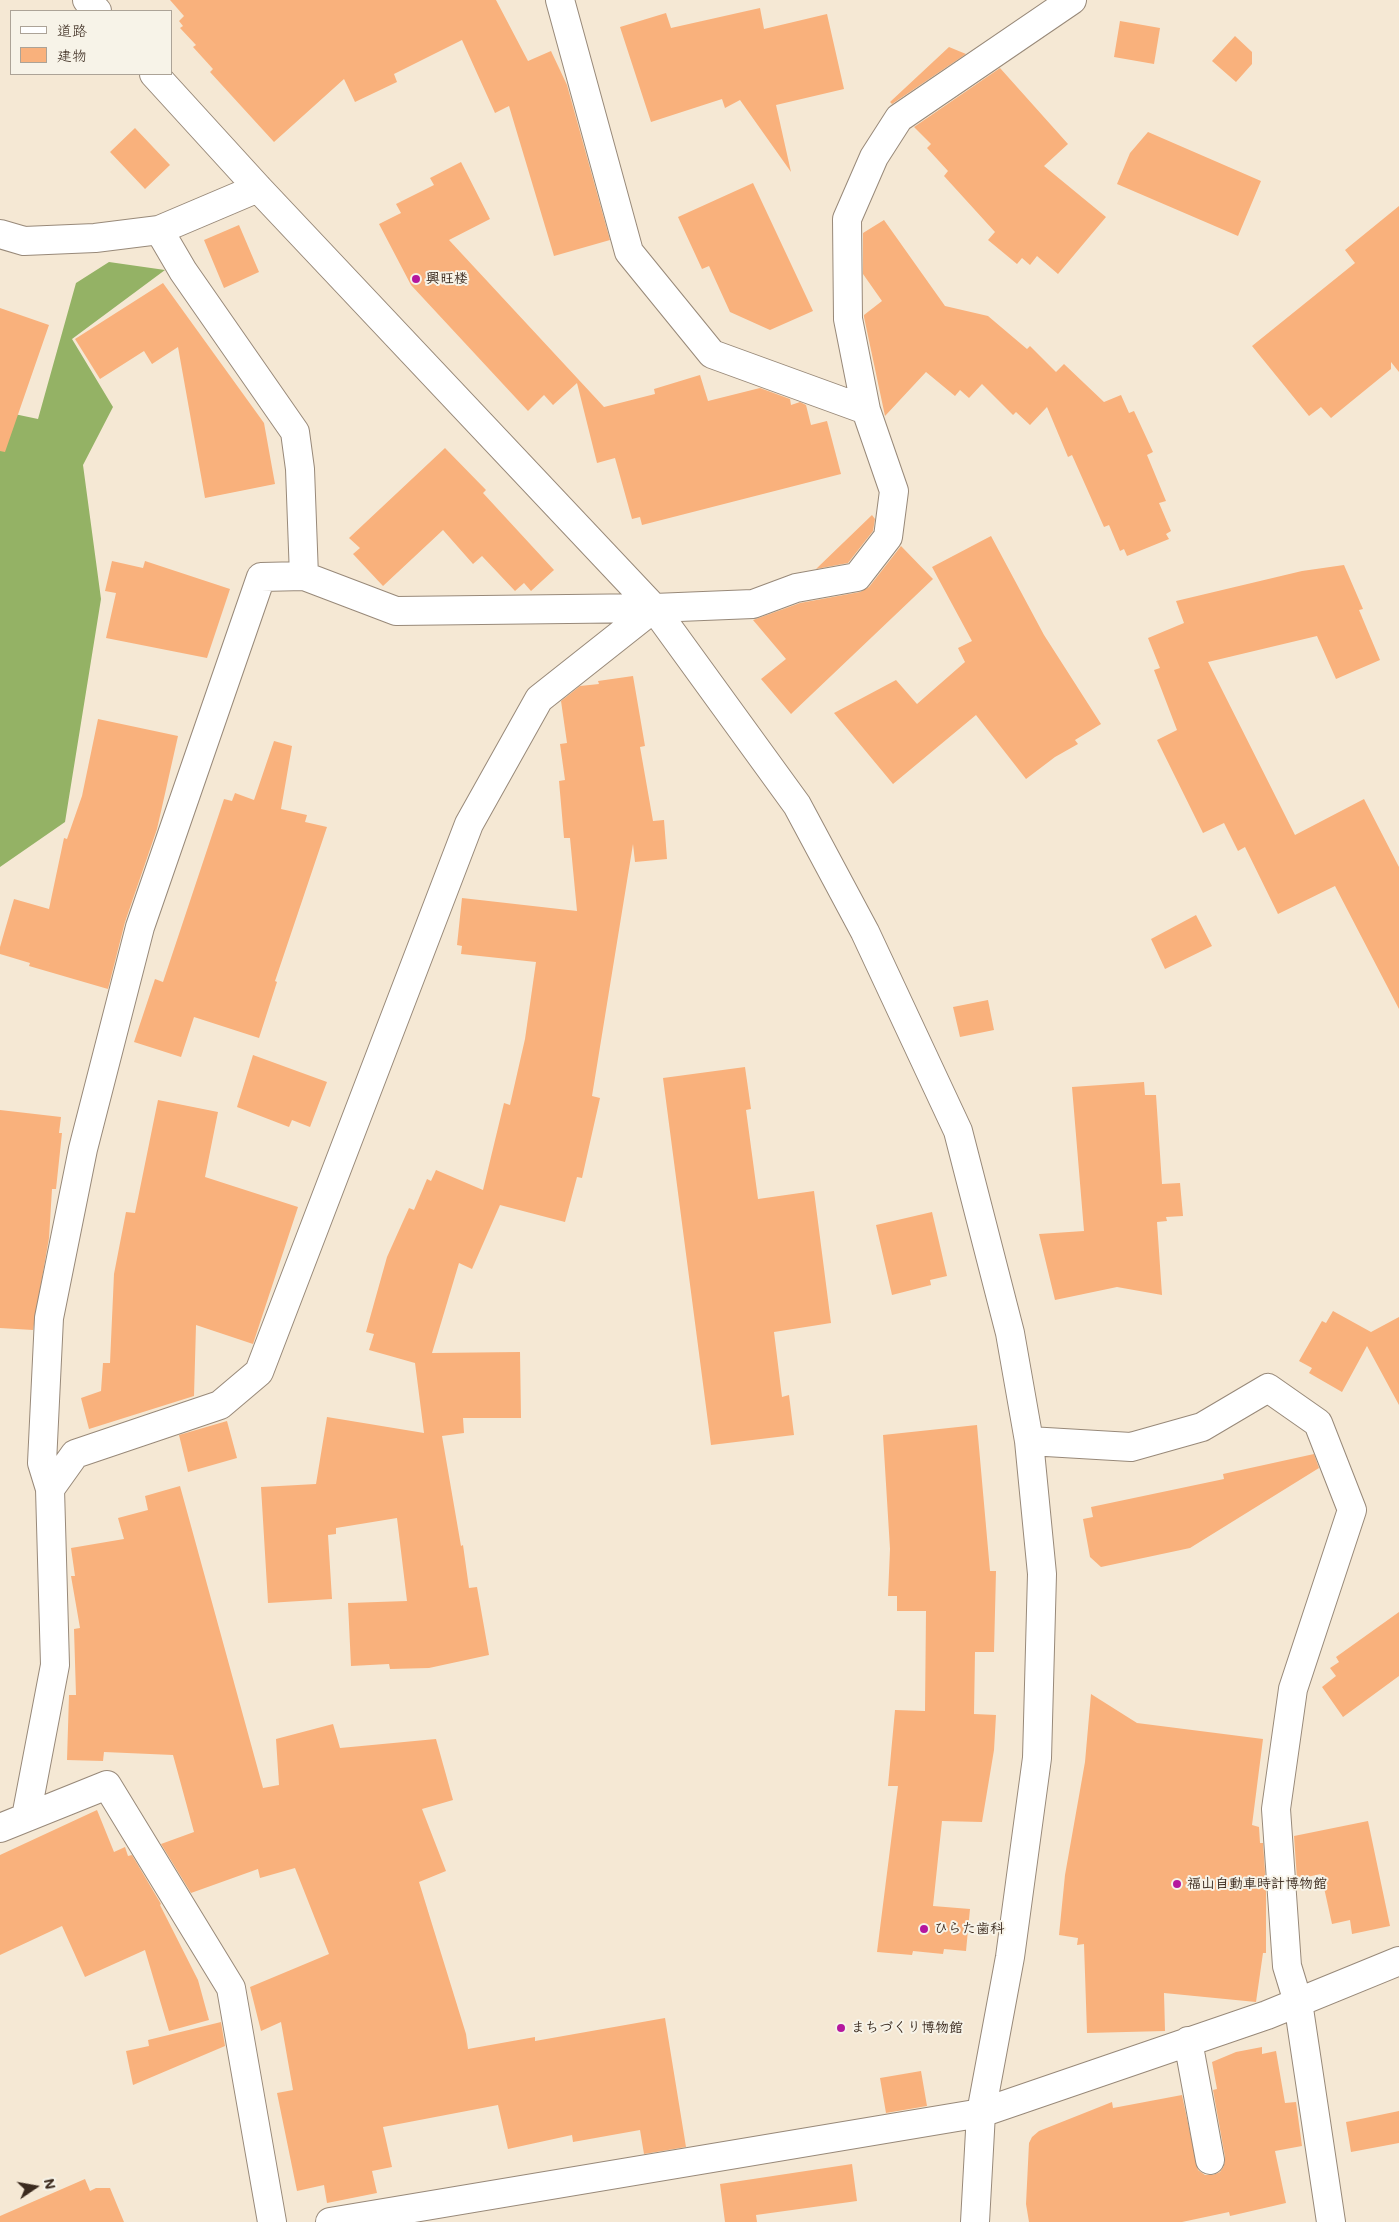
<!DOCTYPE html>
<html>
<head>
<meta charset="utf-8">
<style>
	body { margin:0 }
	#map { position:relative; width:1399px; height:2222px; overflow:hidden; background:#f5e8d4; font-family:Mali,"Klee One",sans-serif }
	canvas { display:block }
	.legend { position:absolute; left:10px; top:10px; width:162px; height:65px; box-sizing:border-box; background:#f7f3e8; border:1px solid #aca397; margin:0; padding:6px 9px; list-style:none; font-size:15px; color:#3b2a1e }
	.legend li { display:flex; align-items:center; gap:10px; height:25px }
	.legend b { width:25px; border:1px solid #aca397 }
	.north { position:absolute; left:10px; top:2162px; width:50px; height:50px; -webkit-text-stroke:4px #f7f3e8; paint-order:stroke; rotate:78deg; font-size:14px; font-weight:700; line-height:20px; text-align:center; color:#3b2a1e }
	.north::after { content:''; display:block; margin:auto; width:18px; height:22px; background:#3b2a1e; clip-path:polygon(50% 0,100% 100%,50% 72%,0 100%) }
</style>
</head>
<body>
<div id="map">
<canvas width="1399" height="2222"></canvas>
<ul class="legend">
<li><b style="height:6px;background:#fff"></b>道路</li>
<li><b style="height:14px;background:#f9b17c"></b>建物</li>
</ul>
<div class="north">N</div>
</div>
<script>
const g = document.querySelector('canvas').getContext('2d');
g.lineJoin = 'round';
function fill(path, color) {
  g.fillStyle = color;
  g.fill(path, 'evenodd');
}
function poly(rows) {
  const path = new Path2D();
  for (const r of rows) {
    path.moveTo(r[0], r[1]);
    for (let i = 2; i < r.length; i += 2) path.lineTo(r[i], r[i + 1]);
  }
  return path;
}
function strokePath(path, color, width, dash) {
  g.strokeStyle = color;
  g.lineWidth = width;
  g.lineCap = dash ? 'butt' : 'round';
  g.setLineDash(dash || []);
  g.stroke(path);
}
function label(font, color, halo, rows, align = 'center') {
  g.font = font + ' Mali,"Klee One",sans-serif';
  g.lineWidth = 4;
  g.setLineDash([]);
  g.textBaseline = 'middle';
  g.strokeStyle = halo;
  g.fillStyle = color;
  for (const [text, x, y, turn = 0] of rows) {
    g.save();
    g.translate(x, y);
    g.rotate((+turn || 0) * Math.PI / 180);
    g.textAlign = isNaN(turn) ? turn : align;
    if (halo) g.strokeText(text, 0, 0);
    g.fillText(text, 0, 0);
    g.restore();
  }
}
fill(poly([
	[109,262,165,270,72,339,113,407,83,465,101,599,65,822,0,867,0,411,38,419,76,283]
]), '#94b265');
fill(poly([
	[170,0,496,0,528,61,551,51,567,85,610,240,554,256,509,106,495,113,462,40,394,74,397,82,355,102,344,79,274,142,210,72,213,69,193,47,196,45,180,28,183,26,179,21,184,16],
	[760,8,764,29,827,14,844,89,776,105,791,172,740,100,725,108,722,99,651,122,620,27,666,13,671,28],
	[1120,21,1160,28,1154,64,1114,57],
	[1235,36,1252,52,1252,64,1236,82,1212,61],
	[949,47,966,54,892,104,890,102],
	[1000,68,1068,144,1044,166,1106,217,1058,274,1037,256,1030,265,1022,258,1017,264,988,240,995,232,944,176,948,171,927,148,931,144,914,127],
	[135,128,170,165,145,189,110,152],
	[1148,132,1261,181,1238,236,1117,184,1130,153],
	[461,162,490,219,449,240,604,407,655,394,654,389,700,375,708,401,760,388,790,399,791,405,800,402,806,405,811,425,827,421,841,474,642,525,640,517,632,519,615,458,597,463,577,383,553,405,544,395,528,411,411,285,379,224,401,213,396,204,434,185,430,178],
	[753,183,813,311,770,330,730,312,709,266,702,269,678,217],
	[1399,206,1399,372,1391,362,1391,369,1331,418,1321,407,1309,416,1252,346,1355,263,1345,250],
	[884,220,945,306,988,316,1027,349,1030,346,1056,372,1064,364,1104,402,1121,395,1129,413,1134,411,1153,452,1147,455,1166,501,1159,503,1171,531,1166,534,1169,539,1127,556,1124,549,1120,551,1109,525,1104,527,1072,455,1068,457,1047,407,1030,425,1016,412,1013,415,982,384,969,398,960,390,955,396,926,372,885,416,864,317,864,315,882,301,863,274,863,233],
	[239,225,259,272,224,288,204,240],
	[163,283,264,423,275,484,205,498,178,347,152,364,144,351,100,379,75,339],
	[0,308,49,325,5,452,0,451],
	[445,448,486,490,483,493,554,570,531,591,524,583,515,591,482,556,473,564,443,530,383,586,353,554,360,548,349,538],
	[872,515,875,519,873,531,848,563,816,569],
	[991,536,1044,635,1101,724,1075,740,1078,744,1055,757,1026,779,976,715,893,784,834,713,896,680,917,704,965,662,958,648,972,641,932,567],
	[901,546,933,579,791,714,761,679,786,659,753,620,800,603,860,592,869,587],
	[112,561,143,568,145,561,230,589,207,658,106,638,116,593,105,591],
	[1344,565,1363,609,1359,610,1380,660,1336,679,1317,636,1208,662,1295,835,1364,799,1399,867,1399,1009,1335,886,1278,914,1245,847,1238,851,1224,823,1203,833,1157,740,1177,730,1154,670,1160,668,1148,638,1184,623,1176,601,1302,571],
	[633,676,645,746,640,747,653,821,664,820,667,859,635,862,633,844,592,1096,600,1098,582,1178,577,1177,565,1222,500,1205,472,1269,459,1263,432,1353,520,1352,521,1418,463,1418,464,1433,442,1436,461,1546,463,1545,469,1588,477,1587,489,1655,429,1668,390,1669,389,1664,351,1666,348,1603,407,1601,397,1518,336,1528,336,1534,328,1535,332,1599,268,1603,261,1487,316,1484,327,1417,424,1433,415,1363,369,1350,374,1334,366,1332,387,1257,409,1208,414,1210,427,1179,431,1181,436,1170,483,1190,504,1103,510,1105,525,1039,536,962,461,954,462,946,457,945,462,898,577,911,570,838,564,838,559,781,565,780,560,744,567,743,561,701,580,686,599,684,598,681],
	[98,719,178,736,157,829,125,922,108,989,29,966,30,963,0,954,0,947,14,899,49,909,64,838,67,839,82,796],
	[274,741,292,746,281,809,307,815,305,822,327,827,275,981,277,982,259,1038,194,1017,181,1057,134,1042,155,979,163,982,224,799,232,801,235,793,254,800],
	[1196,915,1212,946,1165,969,1151,939],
	[988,1000,994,1030,960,1037,953,1007],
	[253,1055,327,1082,310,1127,292,1120,289,1127,237,1107],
	[745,1067,751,1109,746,1110,758,1199,814,1191,831,1323,774,1332,782,1397,789,1395,794,1435,711,1445,663,1078],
	[1144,1082,1145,1095,1156,1095,1162,1184,1180,1183,1183,1216,1166,1217,1167,1221,1157,1222,1162,1295,1117,1287,1055,1300,1039,1234,1084,1231,1072,1087],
	[158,1100,218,1112,205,1177,298,1207,253,1344,196,1325,194,1396,89,1429,81,1398,101,1391,103,1363,110,1363,114,1274,126,1212,135,1213],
	[0,1110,61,1117,59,1133,62,1133,56,1189,52,1189,49,1238,33,1330,0,1328],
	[932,1212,947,1276,930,1280,931,1285,892,1295,876,1225],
	[1333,1311,1371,1332,1399,1317,1399,1405,1367,1346,1342,1392,1309,1373,1312,1368,1299,1361,1322,1321,1326,1323],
	[227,1421,237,1458,188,1472,179,1435],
	[977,1425,990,1571,996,1571,994,1652,975,1652,974,1714,996,1715,994,1750,982,1822,942,1821,933,1906,970,1909,966,1951,944,1949,943,1954,913,1951,912,1955,877,1952,898,1786,888,1786,895,1710,925,1711,926,1611,897,1611,897,1596,888,1596,890,1549,883,1435],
	[1314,1454,1319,1468,1190,1548,1101,1567,1090,1557,1083,1519,1093,1517,1091,1507,1224,1479,1223,1474],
	[180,1486,263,1788,279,1785,276,1739,333,1724,340,1748,436,1739,453,1800,422,1809,446,1871,419,1882,466,2034,468,2049,535,2037,535,2041,665,2018,686,2147,644,2154,640,2130,573,2142,572,2135,508,2149,498,2105,383,2127,392,2167,372,2171,377,2193,327,2203,324,2185,297,2191,277,2093,293,2090,281,2022,261,2031,250,1987,329,1954,295,1868,260,1878,258,1869,191,1893,161,1844,194,1832,173,1755,104,1752,103,1761,67,1760,69,1695,76,1695,74,1629,80,1628,71,1576,75,1576,71,1548,124,1539,118,1518,148,1510,145,1496],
	[1399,1612,1399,1676,1343,1717,1322,1687,1336,1676,1330,1668,1339,1662,1336,1657],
	[1091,1694,1137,1723,1263,1739,1252,1825,1259,1827,1260,1843,1263,1843,1266,1886,1266,1953,1263,1953,1256,2002,1164,1993,1165,2031,1087,2033,1084,1944,1077,1945,1078,1938,1059,1935,1065,1875,1085,1762],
	[97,1810,114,1852,125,1847,128,1856,132,1855,161,1904,160,1905,198,1980,209,2020,169,2031,145,1950,85,1977,62,1926,0,1955,0,1855],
	[1368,1821,1390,1926,1352,1934,1350,1920,1332,1924,1321,1874,1297,1879,1294,1836],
	[221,2022,225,2046,133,2085,126,2051,149,2046,148,2040],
	[1262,2047,1262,2054,1276,2051,1285,2103,1296,2102,1302,2146,1275,2151,1286,2203,1230,2216,1229,2212,1182,2222,1029,2222,1026,2204,1029,2143,1032,2137,1039,2131,1112,2102,1113,2108,1182,2095,1198,2170,1205,2175,1213,2175,1220,2172,1224,2166,1225,2157,1213,2090,1217,2089,1212,2062,1236,2052],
	[921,2071,927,2106,886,2113,880,2078],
	[1399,2111,1399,2143,1351,2152,1346,2122],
	[852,2164,857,2201,756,2215,757,2222,725,2222,720,2184],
	[85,2179,90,2191,96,2188,110,2188,124,2222,0,2222,0,2216]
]), '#f9b17c');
const minor = poly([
	[87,0,97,11],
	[560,0,629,252,712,354,866,410],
	[154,74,258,188,654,608,797,805,865,932,958,1131,1010,1333,1029,1441,1042,1574,1037,1758,1010,1957,981,2113,975,2222],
	[159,230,183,271,295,432,300,469,304,576],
	[0,234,24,241,95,238,159,230,258,188],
	[1029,1441,1131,1447,1202,1427,1268,1388,1318,1423,1352,1510,1293,1689,1276,1809,1287,1966,1298,2002,1331,2222],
	[50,1489,42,1463,49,1318,83,1149,140,927,261,577,304,576,396,611,654,608,753,604,796,588,857,577,888,537,894,491,866,410,848,319,847,219,874,157,899,118,1072,0],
	[26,1817,55,1665,50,1489,75,1454,220,1405,259,1372,469,824,539,699,654,608],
	[0,1828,107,1785,231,1988,272,2222],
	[1188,2041,1210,2160],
	[330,2222,981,2113,1267,2015,1399,1961]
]);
strokePath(minor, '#988979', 30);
strokePath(minor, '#fff', 28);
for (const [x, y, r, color] of [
	[416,279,5,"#b5179e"],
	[1177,1884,5,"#b5179e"],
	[924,1929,5,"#b5179e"],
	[841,2028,5,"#b5179e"]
]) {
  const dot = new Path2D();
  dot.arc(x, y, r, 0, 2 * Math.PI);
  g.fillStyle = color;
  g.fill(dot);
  strokePath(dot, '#f7f3e8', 2);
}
label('bold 14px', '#3b2a1e', '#f7f3e8', [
	["興旺楼",426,279],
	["福山自動車時計博物館",1187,1884],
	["ひらた歯科",934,1929],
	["まちづくり博物館",851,2028]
], 'left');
</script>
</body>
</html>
